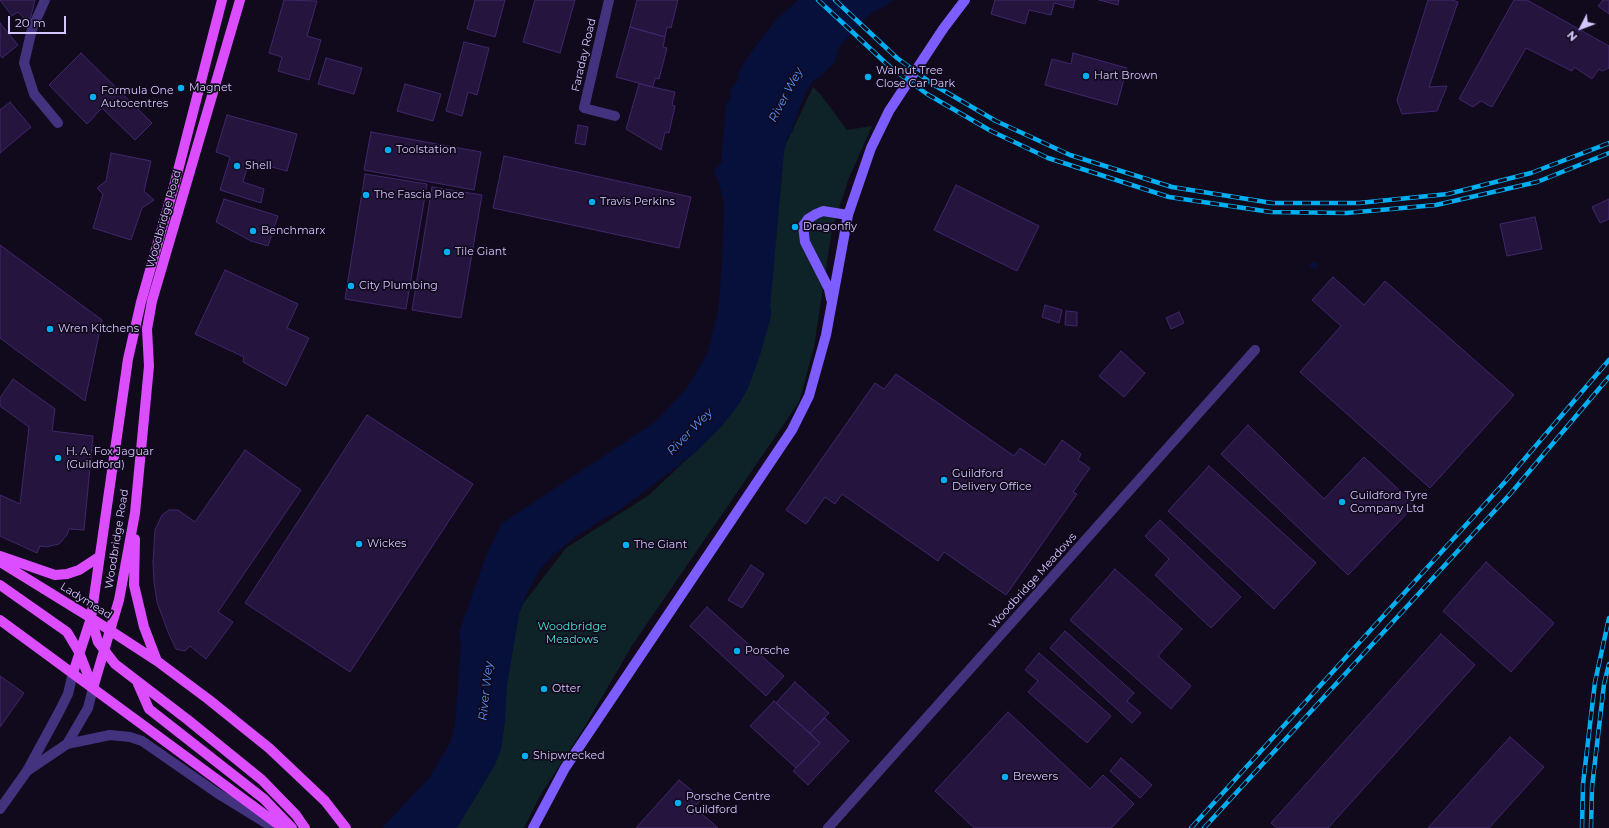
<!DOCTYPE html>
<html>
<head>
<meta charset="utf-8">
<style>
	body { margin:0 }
	#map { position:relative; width:1609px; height:828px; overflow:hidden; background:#110a1d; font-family:Montserrat,sans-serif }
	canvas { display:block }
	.north { position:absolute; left:1561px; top:8px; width:40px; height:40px; -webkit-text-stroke:3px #110a1d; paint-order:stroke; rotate:228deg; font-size:11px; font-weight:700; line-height:16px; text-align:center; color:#d6c6ff }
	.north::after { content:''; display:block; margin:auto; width:14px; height:18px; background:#d6c6ff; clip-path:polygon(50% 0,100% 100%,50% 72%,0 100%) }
	.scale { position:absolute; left:8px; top:16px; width:58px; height:18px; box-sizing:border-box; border:2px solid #d6c6ff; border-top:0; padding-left:5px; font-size:12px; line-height:14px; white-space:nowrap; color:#d6c6ff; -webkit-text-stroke:3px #110a1d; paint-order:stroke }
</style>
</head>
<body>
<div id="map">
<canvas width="1609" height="828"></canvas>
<div class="north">N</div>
<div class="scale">20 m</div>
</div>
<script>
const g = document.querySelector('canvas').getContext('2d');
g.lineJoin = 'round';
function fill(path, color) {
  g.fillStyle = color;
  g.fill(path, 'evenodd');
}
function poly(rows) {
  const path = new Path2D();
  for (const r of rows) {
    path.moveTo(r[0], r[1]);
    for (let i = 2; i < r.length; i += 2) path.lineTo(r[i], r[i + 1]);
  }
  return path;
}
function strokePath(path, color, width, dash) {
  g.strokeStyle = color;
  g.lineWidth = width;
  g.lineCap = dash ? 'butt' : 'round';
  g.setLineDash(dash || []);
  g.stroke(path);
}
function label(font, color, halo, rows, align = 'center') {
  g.font = font + ' Montserrat,sans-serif';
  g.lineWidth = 3.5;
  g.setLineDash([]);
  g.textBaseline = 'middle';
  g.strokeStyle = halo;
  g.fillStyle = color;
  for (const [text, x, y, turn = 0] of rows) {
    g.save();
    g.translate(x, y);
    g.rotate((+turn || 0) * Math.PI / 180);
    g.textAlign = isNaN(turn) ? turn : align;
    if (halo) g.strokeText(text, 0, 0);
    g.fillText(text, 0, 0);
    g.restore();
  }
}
fill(poly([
	[813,87,821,95,847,130,872,126,849,178,832,229,814,347,799,402,633,644,585,726,540,796,524,828,451,828,501,678,519,609,566,548,649,495,705,442,783,150]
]), '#0d2327');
fill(poly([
	[798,0,893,0,883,8,872,12,839,47,835,62,820,77,813,81,805,93,792,129,794,130,787,138,784,152,770,308,771,310,771,316,761,352,749,386,740,403,721,427,695,453,680,463,681,465,678,468,675,468,621,509,603,519,574,538,549,559,539,571,526,595,519,615,507,685,505,722,501,749,495,765,457,828,382,828,429,778,450,743,455,724,461,645,459,632,486,556,501,524,655,422,687,388,707,354,718,312,722,265,724,205,720,186,714,170,721,164,726,104,731,98,730,90,738,80,739,71,754,48,777,19]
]), '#06103a');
strokePath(poly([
	[1313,265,1315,265]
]), '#06103a', 6);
const building = poly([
	[0,0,35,0,29,24,18,12,12,16,0,0],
	[284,0,317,1,307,36,321,40,309,80,278,71,282,57,269,53,284,0],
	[475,0,505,0,495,37,467,29,475,0],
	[535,0,575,0,560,53,523,42,535,0],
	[637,0,678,0,671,28,667,27,665,37,630,27,637,0],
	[995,0,1075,0,1073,8,1054,3,1051,15,1029,10,1025,24,991,14,995,0],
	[1099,0,1119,0,1118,5,1099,0],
	[1428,0,1452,0,1458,2,1429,87,1447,86,1437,111,1402,114,1397,100,1428,0],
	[1514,0,1527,0,1609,46,1609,68,1602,71,1599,69,1592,79,1574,67,1572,71,1526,48,1492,107,1481,101,1473,107,1459,99,1514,0],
	[1603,0,1609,0,1609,14,1598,6,1603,0],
	[0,23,18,45,2,58,0,55,0,23],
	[630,27,665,37,663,47,667,48,659,79,655,78,653,87,616,77,630,27],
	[464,42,489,48,477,95,468,92,462,116,446,111,464,42],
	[81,53,152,123,135,140,102,108,87,124,49,85,81,53],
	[1073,53,1127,68,1117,105,1045,85,1052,59,1071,64,1073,53],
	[326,58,362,68,354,94,318,84,326,58],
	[405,84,441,94,433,121,397,111,405,84],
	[639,84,675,92,672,105,675,106,669,133,665,132,661,150,626,129,639,84],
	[10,102,31,127,0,153,0,110,10,102],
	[227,115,297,134,287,171,249,161,243,182,264,189,261,203,220,190,230,157,216,152,227,115],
	[578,125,588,127,585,145,575,143,578,125],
	[371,132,481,152,474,190,364,170,371,132],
	[111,153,151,161,144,191,154,200,142,208,131,240,93,228,103,194,97,188,106,181,111,153],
	[504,156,691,197,679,248,493,208,504,156],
	[365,174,427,184,406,309,345,299,365,174],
	[956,185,1039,226,1017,271,934,230,956,185],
	[432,187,482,195,461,318,412,310,432,187],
	[224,199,278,216,268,246,251,241,216,222,224,199],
	[1609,199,1609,219,1600,223,1592,207,1609,199],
	[1535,217,1542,249,1507,256,1500,224,1535,217],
	[0,245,102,320,85,401,0,338,0,245],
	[225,270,298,304,287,328,309,338,286,386,243,362,244,357,195,334,225,270],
	[1333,277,1364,305,1385,281,1514,395,1430,488,1300,372,1341,326,1312,300,1333,277],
	[1045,305,1062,310,1059,323,1042,317,1045,305],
	[1066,311,1077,312,1077,326,1065,325,1066,311],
	[1179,312,1184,323,1171,329,1166,318,1179,312],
	[1121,351,1145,373,1124,397,1099,376,1121,351],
	[896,374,1014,456,1020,448,1045,465,1062,440,1081,454,1078,460,1090,468,1073,492,1077,494,1006,595,944,552,938,561,842,494,835,504,825,497,806,524,786,510,875,383,884,389,896,374],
	[13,379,55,409,52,431,93,436,84,530,69,529,67,535,59,544,46,547,40,546,37,553,0,536,0,495,20,504,29,427,0,406,0,398,13,379],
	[367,415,473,484,350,672,245,603,367,415],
	[1248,425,1324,499,1364,457,1415,505,1348,575,1221,454,1248,425],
	[245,450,301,490,218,612,233,622,206,659,190,646,185,651,176,649,168,632,157,602,154,582,153,562,155,530,162,515,169,510,178,510,195,522,245,450],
	[1209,466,1316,563,1274,609,1168,511,1209,466],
	[1160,520,1241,597,1211,628,1155,575,1169,559,1145,536,1160,520],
	[1486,562,1554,623,1511,672,1443,611,1486,562],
	[751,565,764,574,742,608,728,600,751,565],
	[1115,569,1182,629,1158,656,1191,686,1171,709,1070,620,1115,569],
	[707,607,784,676,766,696,690,626,707,607],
	[1065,631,1134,693,1127,701,1141,713,1132,723,1050,648,1065,631],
	[1441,634,1475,665,1328,828,1277,828,1271,823,1441,634],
	[1039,653,1111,716,1087,743,1028,692,1038,681,1025,670,1039,653],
	[0,676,24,693,0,727,0,676],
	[795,682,829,713,810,733,776,703,795,682],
	[774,701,820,743,796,768,750,726,774,701],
	[1008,712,1090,789,1103,775,1134,804,1111,828,974,828,935,791,1008,712],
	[825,718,849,741,808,785,793,771,820,743,810,733,825,718],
	[1510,737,1544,767,1517,797,1489,828,1428,828,1510,737],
	[1121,758,1152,785,1140,798,1110,771,1121,758],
	[679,780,702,799,694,807,718,828,636,828,679,780]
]);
fill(building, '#25153e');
strokePath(building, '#40266c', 1);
strokePath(poly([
	[45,0,32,29,24,63,34,94,58,123],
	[609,0,584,108,615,116],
	[67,744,88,708,93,688],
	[27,771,67,744,110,735,130,737,142,741,217,793,274,828],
	[0,809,27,771,59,712,68,694,73,673],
	[828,828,1255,350]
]), '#43337e', 10);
strokePath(poly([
	[831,299,829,289,805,242,803,226,808,219,816,214,823,211,848,215],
	[533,828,565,768,792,430,809,396,826,335,848,215,871,148,889,111,943,29,965,0]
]), '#7d5dff', 10);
strokePath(poly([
	[135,539,134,585,144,627,157,661],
	[0,556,55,575,67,574,79,570,99,557],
	[0,562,91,618,157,661,208,699,269,748,325,801,346,828],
	[0,585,67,632,79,652,93,688],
	[91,618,98,642,115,664,188,720,262,780,296,815,305,828],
	[0,620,283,828],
	[73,673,91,618,128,359,141,302,174,186,222,0],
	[138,684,149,709,264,799,292,828],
	[93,688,119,600,135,513,149,366,147,329,152,301,240,0]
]), '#db4dff', 10);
const rail = poly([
	[818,0,890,67,927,94,991,131,1048,158,1169,197,1271,212,1346,213,1436,205,1537,182,1609,153],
	[835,0,897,58,934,85,996,121,1070,155,1172,187,1272,203,1359,203,1448,194,1531,173,1609,143],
	[1191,828,1504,483,1609,360],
	[1204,828,1511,493,1609,377],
	[1582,828,1583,784,1595,682,1609,618],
	[1591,828,1592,787,1604,684,1609,664]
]);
strokePath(rail, '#00aff1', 4.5);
strokePath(rail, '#110a1d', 3, [9]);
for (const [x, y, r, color] of [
	[1086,76,4,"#00aff1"],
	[868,77,4,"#00aff1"],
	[181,88,4,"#00aff1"],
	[93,97,4,"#00aff1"],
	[388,150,4,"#00aff1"],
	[237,166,4,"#00aff1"],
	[366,195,4,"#00aff1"],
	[592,202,4,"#00aff1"],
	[795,227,4,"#00aff1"],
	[253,231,4,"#00aff1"],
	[447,252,4,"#00aff1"],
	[351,286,4,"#00aff1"],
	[50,329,4,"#00aff1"],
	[58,458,4,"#00aff1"],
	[944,480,4,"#00aff1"],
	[1342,502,4,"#00aff1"],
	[359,544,4,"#00aff1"],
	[626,545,4,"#00aff1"],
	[737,651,4,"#00aff1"],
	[544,689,4,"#00aff1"],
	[525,756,4,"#00aff1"],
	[1005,777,4,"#00aff1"],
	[678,803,4,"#00aff1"]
]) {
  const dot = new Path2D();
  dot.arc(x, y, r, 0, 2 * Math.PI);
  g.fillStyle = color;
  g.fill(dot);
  strokePath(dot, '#110a1d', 1.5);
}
label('11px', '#d6c6ff', '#110a1d', [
	["Faraday Road",584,55,-77],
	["Woodbridge Road",164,219,-74],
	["Woodbridge Road",117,539,-81],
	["Woodbridge Meadows",1033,581,-48],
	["Ladymead",86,601,32]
]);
label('11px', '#d6c6ff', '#110a1d', [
	["Walnut Tree",876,71],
	["Close Car Park",876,84],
	["Hart Brown",1094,76],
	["Magnet",189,88],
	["Formula One",101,91],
	["Autocentres",101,104],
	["Toolstation",396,150],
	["Shell",245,166],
	["The Fascia Place",374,195],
	["Travis Perkins",600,202],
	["Dragonfly",803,227],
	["Benchmarx",261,231],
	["Tile Giant",455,252],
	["City Plumbing",359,286],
	["Wren Kitchens",58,329],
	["H. A. Fox Jaguar",66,452],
	["(Guildford)",66,465],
	["Guildford",952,474],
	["Delivery Office",952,487],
	["Guildford Tyre",1350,496],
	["Company Ltd",1350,509],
	["Wickes",367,544],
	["The Giant",634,545],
	["Porsche",745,651],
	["Otter",552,689],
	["Shipwrecked",533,756],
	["Brewers",1013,777],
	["Porsche Centre",686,797],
	["Guildford",686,810]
], 'left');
label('11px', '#4de4d8', '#110a1d', [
	["Woodbridge",572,627],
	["Meadows",572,640]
]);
label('italic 12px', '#5492ff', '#110a1d', [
	["River Wey",786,95,-62],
	["River Wey",690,432,-46],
	["River Wey",486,691,-84]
]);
</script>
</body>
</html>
